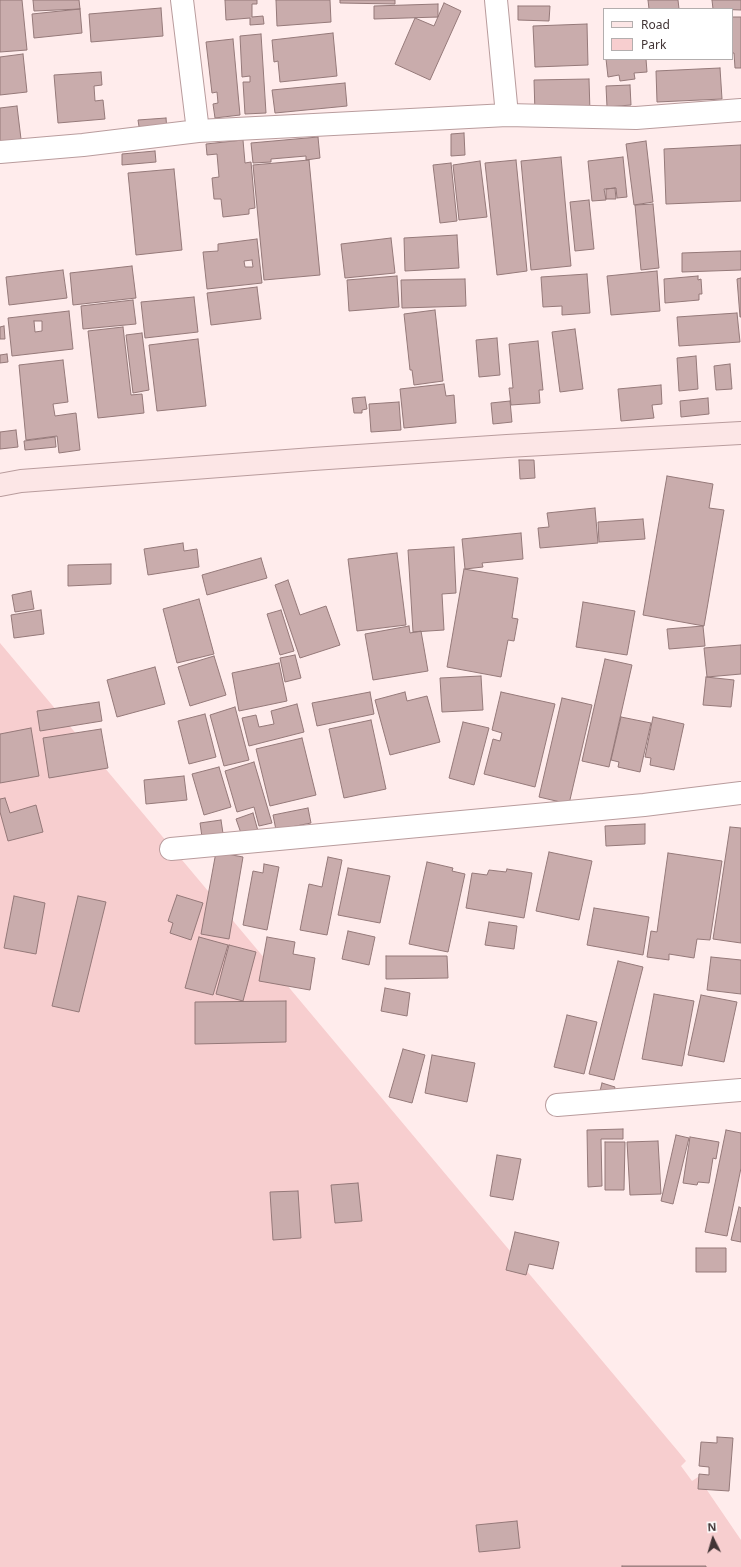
<!DOCTYPE html>
<html>
<head>
<meta charset="utf-8">
<style>
	body { margin:0 }
	#map { position:relative; width:741px; height:1567px; overflow:hidden; background:#ffecec; font-family:"Noto Sans",sans-serif }
	canvas { display:block }
	.legend { position:absolute; left:603px; top:8px; width:130px; height:52px; box-sizing:border-box; background:#fff; border:1px solid #b3aeae; margin:0; padding:5px 7px; list-style:none; font-size:12px; color:#413435 }
	.legend li { display:flex; align-items:center; gap:8px; height:20px }
	.legend b { width:20px; border:1px solid #b3aeae }
	.north { position:absolute; left:693px; top:1519px; width:40px; height:40px; -webkit-text-stroke:3px #fff; paint-order:stroke; rotate:355deg; font-size:11px; font-weight:700; line-height:16px; text-align:center; color:#413435 }
	.north::after { content:''; display:block; margin:auto; width:14px; height:18px; background:#413435; clip-path:polygon(50% 0,100% 100%,50% 72%,0 100%) }
</style>
</head>
<body>
<div id="map">
<canvas width="741" height="1567"></canvas>
<ul class="legend">
<li><b style="height:5px;background:#fce6e6"></b>Road</li>
<li><b style="height:11px;background:#f7cecf"></b>Park</li>
</ul>
<div class="north">N</div>
</div>
<script>
const g = document.querySelector('canvas').getContext('2d');
g.lineJoin = 'round';
function fill(path, color) {
  g.fillStyle = color;
  g.fill(path, 'evenodd');
}
function poly(rows) {
  const path = new Path2D();
  for (const r of rows) {
    path.moveTo(r[0], r[1]);
    for (let i = 2; i < r.length; i += 2) path.lineTo(r[i], r[i + 1]);
  }
  return path;
}
function strokePath(path, color, width, dash) {
  g.strokeStyle = color;
  g.lineWidth = width;
  g.lineCap = dash ? 'butt' : 'round';
  g.setLineDash(dash || []);
  g.stroke(path);
}
fill(poly([
	[0,643,677,1450,686,1461,681,1466,692,1481,698,1477,741,1540,741,1567,0,1567]
]), '#f7cecf');
const building = poly([
	[0,0,22,0,27,50,0,52,0,0],
	[33,0,79,0,80,9,34,11,33,0],
	[225,0,257,0,257,4,252,4,252,17,263,16,264,24,250,25,250,18,226,20,225,0],
	[276,0,330,0,331,22,277,26,276,0],
	[340,0,395,0,395,4,340,3,340,0],
	[648,0,678,0,679,9,649,9,648,0],
	[712,0,741,0,741,10,713,9,712,0],
	[444,3,461,11,430,80,395,64,415,18,434,26,444,3],
	[438,4,438,17,374,19,374,6,438,4],
	[518,6,550,6,549,21,518,20,518,6],
	[161,8,163,36,91,42,89,14,161,8],
	[80,9,82,33,34,38,32,14,80,9],
	[732,17,741,17,741,68,735,68,734,53,732,53,732,17],
	[587,24,588,65,535,67,533,26,587,24],
	[333,33,337,76,280,82,278,61,274,62,272,40,333,33],
	[261,34,266,113,245,114,243,82,250,82,250,76,242,77,240,36,261,34],
	[233,39,240,115,215,118,213,104,218,103,217,92,212,93,206,42,233,39],
	[23,54,27,92,0,95,0,57,23,54],
	[606,59,646,59,647,72,634,73,635,79,620,81,619,75,608,77,606,59],
	[720,68,722,99,657,102,656,71,720,68],
	[101,72,102,85,94,86,95,101,103,100,105,119,58,123,54,75,101,72],
	[589,79,590,112,535,113,534,80,589,79],
	[345,83,347,106,275,113,272,90,345,83],
	[630,85,631,105,607,107,606,86,630,85],
	[17,106,21,139,0,142,0,108,17,106],
	[166,118,167,131,140,133,138,120,166,118],
	[464,133,465,155,451,156,451,134,464,133],
	[318,137,320,158,306,160,306,156,271,159,271,162,253,163,251,143,318,137],
	[243,140,245,163,251,162,255,208,249,209,249,214,223,217,221,199,214,199,212,178,219,177,217,154,207,155,206,144,243,140],
	[646,141,653,202,634,205,626,144,646,141],
	[741,145,741,201,666,204,664,149,741,145],
	[155,151,156,162,122,165,122,154,155,151],
	[561,157,571,266,531,270,521,161,561,157],
	[623,157,627,197,617,198,616,188,604,189,606,200,592,201,588,161,623,157],
	[309,160,320,275,264,280,253,165,309,160],
	[516,160,527,271,497,275,485,163,516,160],
	[480,161,487,217,459,220,453,165,480,161],
	[451,163,457,221,440,223,433,165,451,163],
	[174,169,182,250,136,255,128,173,174,169],
	[615,188,616,199,606,199,606,189,615,188],
	[589,200,594,249,575,251,570,202,589,200],
	[653,204,659,268,641,270,635,205,653,204],
	[457,235,459,268,405,271,404,238,457,235],
	[391,238,395,273,345,278,341,244,391,238],
	[257,239,262,283,207,289,203,252,218,251,218,244,257,239],
	[252,260,253,267,245,267,244,261,252,260],
	[741,251,741,270,682,272,682,253,741,251],
	[132,266,136,298,73,305,70,273,132,266],
	[63,270,67,298,9,305,6,277,63,270],
	[657,271,660,311,611,315,607,276,657,271],
	[587,274,590,313,562,315,562,306,543,307,541,277,587,274],
	[397,276,399,307,349,311,347,280,397,276],
	[698,276,698,280,701,279,702,294,699,294,699,300,665,303,664,279,698,276],
	[741,278,741,317,740,317,737,279,741,278],
	[465,279,466,306,402,308,401,280,465,279],
	[257,287,261,319,211,325,207,293,257,287],
	[194,297,198,332,145,338,141,302,194,297],
	[133,300,136,324,83,329,81,306,133,300],
	[435,310,443,381,414,385,412,370,410,370,404,314,435,310],
	[69,311,73,349,12,356,8,318,69,311],
	[34,321,42,321,42,331,35,332,34,321],
	[737,313,740,342,679,346,677,317,737,313],
	[4,326,5,339,0,339,0,327,4,326],
	[123,327,131,395,142,394,144,413,98,418,88,331,123,327],
	[575,329,583,389,560,392,552,332,575,329],
	[142,333,149,390,133,393,126,335,142,333],
	[497,338,500,375,479,377,476,340,497,338],
	[198,339,206,406,157,411,149,345,198,339],
	[538,341,543,390,539,390,540,403,511,405,509,388,513,388,509,344,538,341],
	[7,354,8,362,0,363,0,355,7,354],
	[696,356,698,389,679,391,677,358,696,356],
	[63,360,68,402,53,404,55,416,76,413,80,450,59,453,57,436,26,440,19,365,63,360],
	[730,364,732,389,716,390,714,366,730,364],
	[444,384,446,396,454,395,456,423,404,428,400,389,444,384],
	[661,385,662,404,652,405,654,418,621,421,618,389,661,385],
	[365,397,367,409,362,410,362,413,354,413,352,398,365,397],
	[708,398,709,414,681,417,680,401,708,398],
	[510,401,512,422,493,424,491,403,510,401],
	[399,402,401,430,371,432,369,404,399,402],
	[16,430,18,447,0,449,0,432,16,430],
	[55,437,56,447,25,450,24,441,55,437],
	[519,460,534,460,535,478,520,479,519,460],
	[667,476,713,484,709,508,724,510,704,626,643,615,667,476],
	[595,508,598,543,540,548,538,528,549,527,547,513,595,508],
	[643,519,645,539,599,542,598,522,643,519],
	[521,533,523,559,482,563,483,567,465,569,462,539,521,533],
	[183,543,184,551,197,549,199,567,148,575,144,549,183,543],
	[454,547,456,593,442,594,444,630,413,632,408,550,454,547],
	[397,553,406,625,357,631,348,559,397,553],
	[261,558,267,578,207,595,202,575,261,558],
	[111,564,111,584,68,586,68,565,111,564],
	[464,569,518,578,512,618,518,619,514,641,508,640,501,677,447,667,464,569],
	[288,580,300,615,326,606,340,645,300,658,275,585,288,580],
	[31,591,34,609,15,612,12,595,31,591],
	[199,599,214,654,177,663,163,609,199,599],
	[583,602,635,611,627,655,576,647,583,602],
	[41,610,44,634,14,638,11,615,41,610],
	[281,610,294,651,280,655,267,614,281,610],
	[409,626,410,633,421,631,428,671,373,680,365,634,409,626],
	[703,626,705,646,669,649,667,629,703,626],
	[741,645,741,674,707,677,704,648,741,645],
	[295,655,301,678,285,682,280,658,295,655],
	[214,656,226,695,190,706,178,667,214,656],
	[605,659,632,665,609,767,582,761,605,659],
	[279,663,287,701,239,711,232,673,279,663],
	[155,667,165,704,117,717,107,680,155,667],
	[481,676,483,710,442,712,440,678,481,676],
	[706,677,734,680,731,707,703,705,706,677],
	[370,692,374,714,317,726,312,703,370,692],
	[405,692,407,701,427,696,440,742,390,755,375,700,405,692],
	[501,692,555,704,535,787,484,774,493,739,500,741,502,733,492,730,501,692],
	[562,698,592,705,569,804,539,797,562,698],
	[99,702,102,721,40,731,37,711,99,702],
	[297,704,304,732,249,746,242,718,256,715,259,727,274,724,271,711,297,704],
	[235,707,249,760,224,766,210,715,235,707],
	[205,714,216,757,189,764,178,721,205,714],
	[621,717,651,723,640,772,618,767,619,762,611,760,621,717],
	[653,717,684,724,674,770,650,765,651,758,645,757,653,717],
	[371,720,386,789,344,798,329,729,371,720],
	[463,722,489,728,474,785,449,778,463,722],
	[31,728,39,776,0,783,0,734,31,728],
	[101,729,108,768,49,778,43,738,101,729],
	[302,738,316,795,270,806,256,749,302,738],
	[254,762,272,823,259,826,254,807,237,812,225,771,254,762],
	[219,767,231,807,204,815,192,774,219,767],
	[184,776,187,800,146,804,144,780,184,776],
	[5,798,10,813,36,805,43,832,8,841,0,812,0,799,5,798],
	[308,808,311,823,276,830,273,815,308,808],
	[253,813,258,831,242,836,236,819,253,813],
	[221,820,224,840,203,844,200,823,221,820],
	[645,824,645,844,606,846,605,826,645,824],
	[730,827,741,828,741,943,713,939,730,827],
	[216,852,243,857,229,939,201,934,216,852],
	[549,852,592,861,579,920,536,911,549,852],
	[668,853,722,861,710,940,697,939,694,958,669,954,669,960,647,957,651,931,657,932,668,853],
	[328,857,342,860,327,935,300,930,309,884,322,887,328,857],
	[427,862,453,868,452,871,465,874,448,952,409,944,427,862],
	[264,864,279,867,267,930,243,925,253,871,263,873,264,864],
	[348,868,390,876,380,923,338,915,348,868],
	[507,869,532,873,524,918,466,908,472,873,487,875,489,870,506,872,507,869],
	[177,895,203,903,191,940,170,933,173,923,168,921,177,895],
	[14,896,45,903,36,954,4,948,14,896],
	[78,896,106,902,79,1012,52,1006,78,896],
	[594,908,649,917,643,955,587,945,594,908],
	[489,922,517,926,514,949,485,945,489,922],
	[348,931,375,937,369,965,342,959,348,931],
	[199,937,228,945,213,995,185,988,199,937],
	[267,937,295,942,293,954,315,958,310,990,259,981,267,937],
	[229,945,256,952,243,1001,216,994,229,945],
	[386,956,447,956,448,978,386,979,386,956],
	[711,957,741,960,741,994,707,990,711,957],
	[618,961,643,967,614,1080,589,1074,618,961],
	[385,988,410,993,407,1016,381,1011,385,988],
	[654,994,694,1001,682,1066,642,1059,654,994],
	[701,995,737,1002,724,1062,688,1055,701,995],
	[286,1001,286,1042,195,1044,195,1002,286,1001],
	[567,1015,597,1022,584,1074,554,1067,567,1015],
	[403,1049,425,1055,412,1103,389,1097,403,1049],
	[432,1055,475,1063,467,1102,425,1093,432,1055],
	[602,1083,615,1087,611,1099,599,1095,602,1083],
	[623,1129,623,1139,601,1139,602,1186,588,1187,587,1130,623,1129],
	[726,1130,741,1133,741,1168,727,1236,705,1232,726,1130],
	[676,1135,689,1138,673,1204,661,1201,676,1135],
	[690,1137,719,1142,716,1159,713,1158,709,1183,698,1182,697,1185,683,1183,690,1137],
	[658,1141,661,1194,630,1195,627,1142,658,1141],
	[605,1142,625,1142,624,1190,605,1190,605,1142],
	[497,1155,521,1159,513,1200,490,1196,497,1155],
	[358,1183,362,1221,335,1223,331,1185,358,1183],
	[298,1191,301,1238,273,1240,270,1192,298,1191],
	[739,1207,741,1208,741,1242,731,1240,739,1207],
	[515,1232,559,1242,553,1269,529,1264,526,1275,506,1270,515,1232],
	[696,1248,726,1248,726,1272,696,1272,696,1248],
	[717,1437,733,1438,729,1491,698,1489,699,1474,709,1475,709,1467,699,1466,701,1442,717,1443,717,1437],
	[517,1521,520,1548,479,1552,476,1525,517,1521],
	[622,1566,706,1566,706,1567,622,1567,622,1566]
]);
fill(building, '#c9acac');
strokePath(building, '#957979', 1);
const street = poly([
	[182,0,198,131],
	[496,0,507,115],
	[0,152,83,145,198,131,507,115,636,118,741,110],
	[171,849,644,805,741,793],
	[557,1105,741,1090]
]);
const secondary = poly([
	[0,485,21,481,313,459,507,446,741,433]
]);
strokePath(street, '#b99c9d', 24);
strokePath(secondary, '#b99c9d', 24);
strokePath(street, '#fff', 22);
strokePath(secondary, '#fce6e6', 22);
</script>
</body>
</html>
